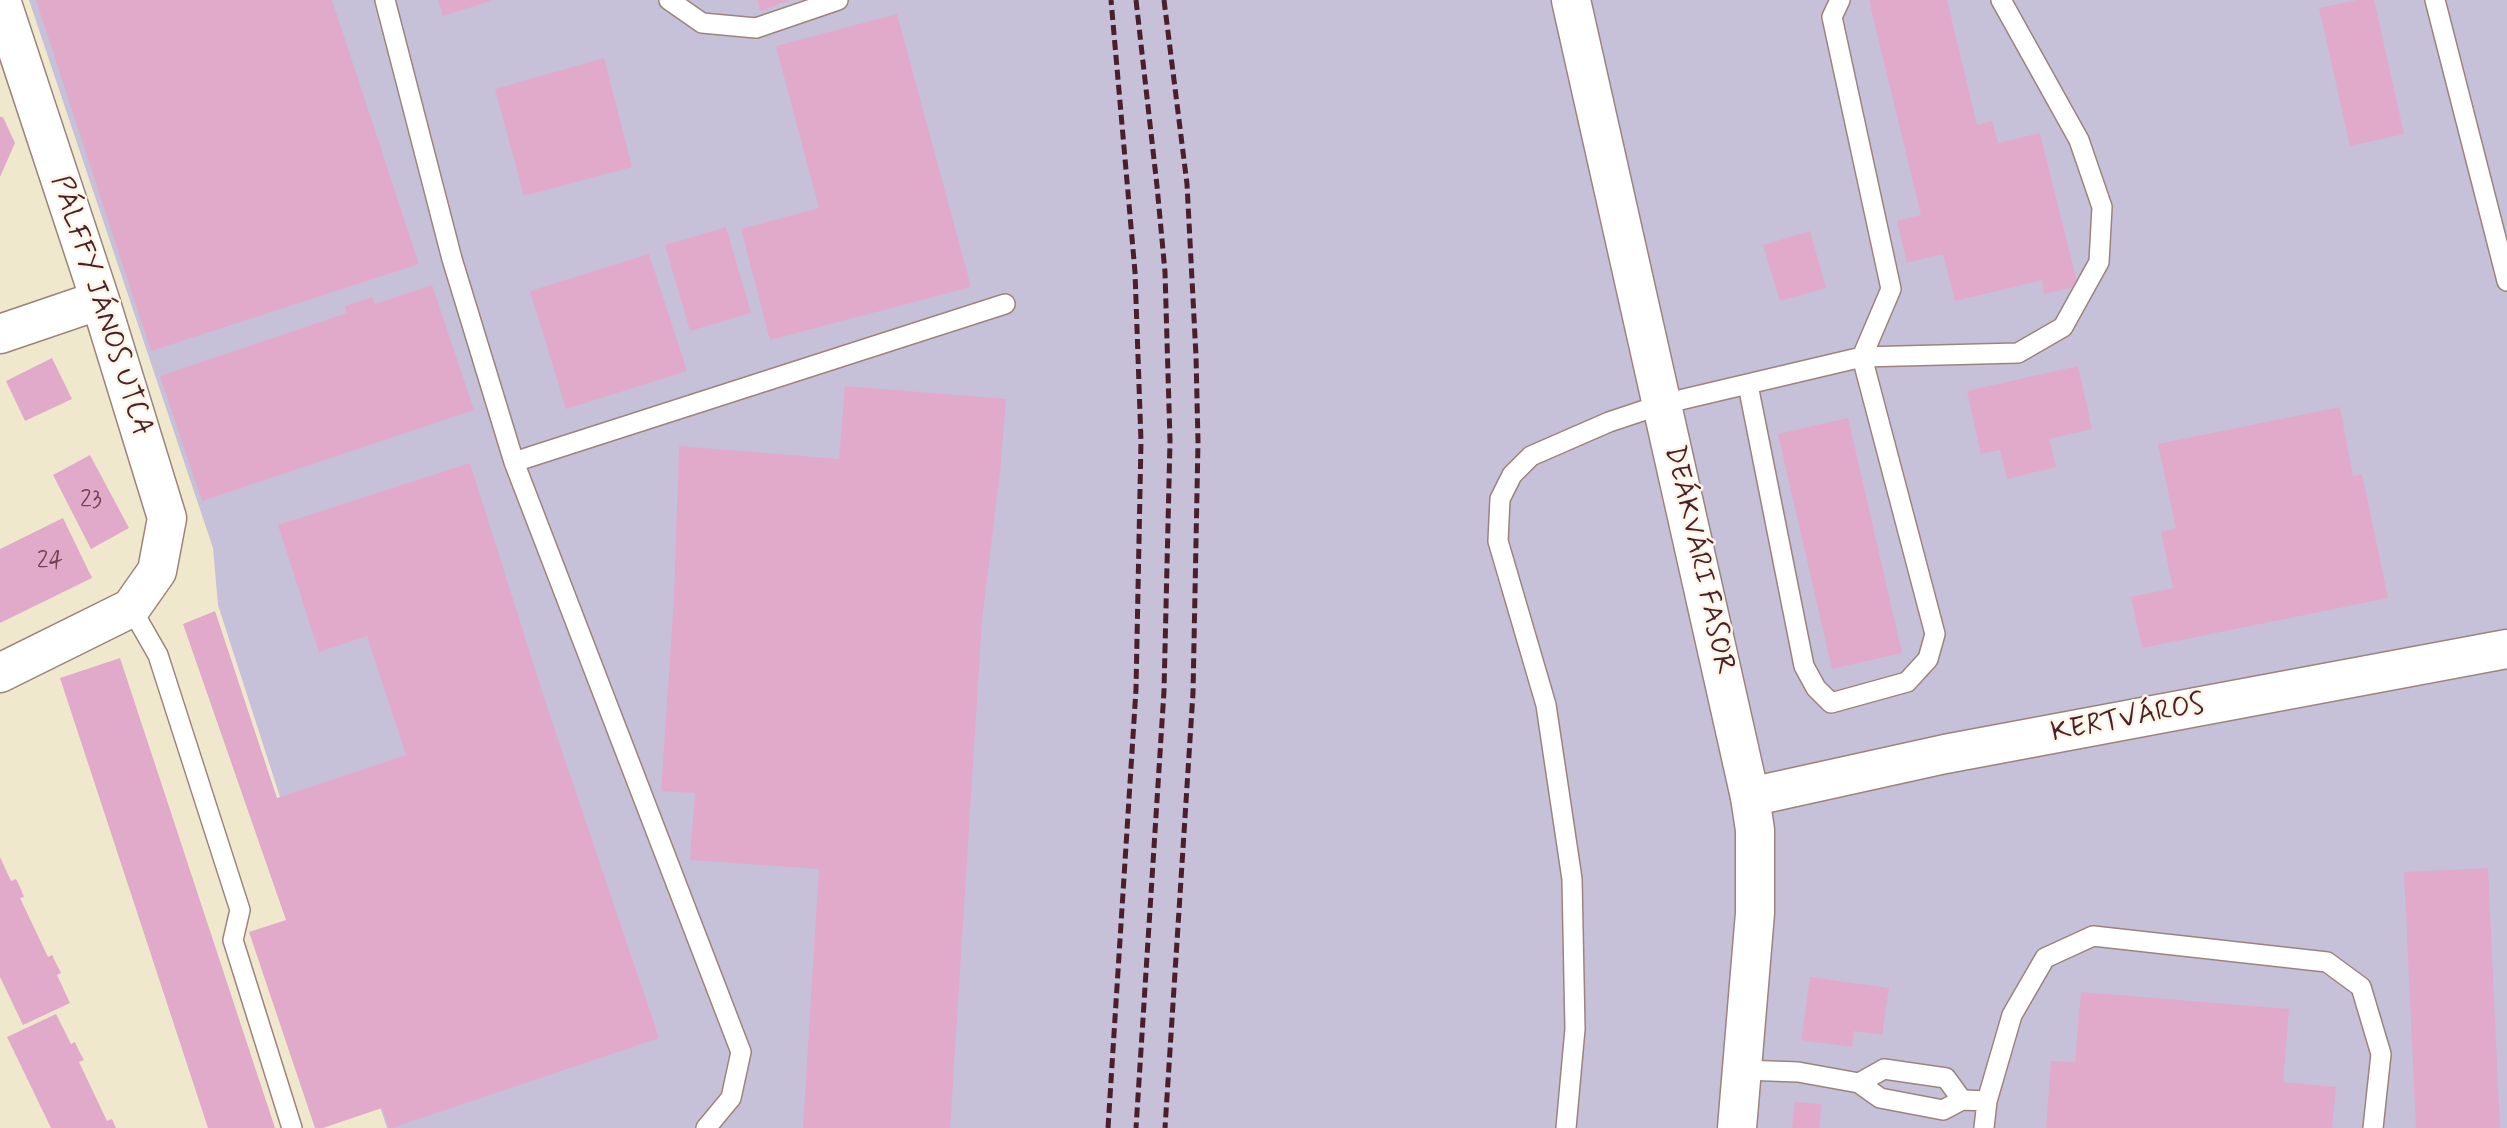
<!DOCTYPE html>
<html>
<head>
<meta charset="utf-8">
<style>
	body { margin:0 }
	canvas { display:block; background:#efe8cd }
</style>
</head>
<body>
<canvas width="2507" height="1128"></canvas>
<script>
const g = document.querySelector('canvas').getContext('2d');
g.lineJoin = 'round';
function fill(path, color) {
  g.fillStyle = color;
  g.fill(path, 'evenodd');
}
function poly(rows) {
  const path = new Path2D();
  for (const r of rows) {
    path.moveTo(r[0], r[1]);
    for (let i = 2; i < r.length; i += 2) path.lineTo(r[i], r[i + 1]);
  }
  return path;
}
function strokePath(path, color, width, dash) {
  g.strokeStyle = color;
  g.lineWidth = width;
  g.lineCap = dash ? 'butt' : 'round';
  g.setLineDash(dash || []);
  g.stroke(path);
}
function label(font, color, halo, rows, align = 'center') {
  g.font = font + ' Mynerve,sans-serif';
  g.lineWidth = 5;
  g.setLineDash([]);
  g.textBaseline = 'middle';
  g.strokeStyle = halo;
  g.fillStyle = color;
  for (const [text, x, y, turn = 0] of rows) {
    g.save();
    g.translate(x, y);
    g.rotate((+turn || 0) * Math.PI / 180);
    g.textAlign = isNaN(turn) ? turn : align;
    if (halo) g.strokeText(text, 0, 0);
    g.fillText(text, 0, 0);
    g.restore();
  }
}
fill(poly([
	[29,0,2507,0,2507,1128,387,1128,218,605,213,548]
]), '#c6c0d9');
fill(poly([
	[36,0,332,0,419,264,151,351],
	[438,0,491,0,491,1,443,16],
	[757,0,790,0,761,11],
	[1869,0,1947,0,1977,125,1992,121,1998,143,2040,133,2078,286,2044,294,2042,280,1955,301,1943,254,1907,263,1897,221,1921,215],
	[2357,0,2374,0,2404,134,2350,146,2319,8],
	[897,14,971,287,770,340,741,229,819,208,776,46],
	[604,58,632,167,524,196,495,89],
	[0,117,3,117,15,143,0,177],
	[726,227,751,313,690,331,665,245],
	[1810,231,1826,288,1780,301,1763,245],
	[649,254,687,371,566,409,530,291],
	[432,285,474,410,202,501,160,376,347,313,345,306,372,297,375,304],
	[52,358,72,399,25,421,6,381],
	[2078,366,2092,429,2049,439,2056,467,2007,479,2000,450,1981,454,1967,391],
	[845,386,1006,399,1000,472,982,620,950,1128,803,1128,819,869,690,860,695,793,661,791,674,599,679,446,839,459],
	[2340,407,2353,476,2362,474,2388,598,2142,648,2131,597,2173,588,2161,532,2176,528,2158,444],
	[1848,418,1902,653,1832,669,1778,434],
	[90,455,129,528,91,549,53,475],
	[470,463,547,707,659,1038,392,1128,389,1128,382,1108,323,1128,315,1128,249,932,286,920,183,624,215,611,277,798,406,755,367,636,319,652,278,525],
	[63,518,92,578,0,623,0,549],
	[120,658,275,1128,208,1128,60,678],
	[0,857,11,881,16,879,20,887,24,897,20,898,48,957,52,955,61,973,57,975,70,1003,23,1025,0,977],
	[2488,868,2500,1128,2416,1128,2404,872],
	[1810,977,1889,988,1882,1035,1854,1031,1852,1047,1801,1040],
	[2081,992,2289,1009,2283,1082,2336,1087,2332,1128,2046,1128,2051,1061,2075,1062],
	[56,1014,71,1044,75,1042,79,1051,84,1060,79,1062,107,1121,112,1119,116,1128,51,1128,7,1037],
	[1795,1102,1822,1104,1819,1128,1792,1128]
]), '#e2aaca');
const lane = poly([
	[385,0,452,259,514,462,741,1052,731,1098,706,1128],
	[669,0,702,23,756,28,838,0],
	[2435,0,2507,281],
	[1748,385,1804,666,1816,688,1831,703,1907,682,1928,659,1935,634,1862,357,1891,289,1832,17,1840,0],
	[514,462,1005,304],
	[131,608,158,655,240,910,233,940,292,1128],
	[1743,1070,1798,1072,1859,1083,1880,1098,1943,1110,1962,1100,1987,1101],
	[1859,1083,1884,1069,1946,1078,1962,1100],
	[1566,1128,1575,1029,1572,879,1546,705,1498,541,1500,499,1512,475,1531,456,1609,422,1663,404,1862,357,2018,353,2063,327,2099,262,2102,207,2079,140,2001,0],
	[1984,1128,1987,1101,2012,1015,2045,958,2093,936,2327,962,2361,987,2381,1054,2373,1128]
]);
const street = poly([
	[0,334,100,300],
	[0,673,131,608,157,571,167,518,100,300,1,0],
	[1750,797,1945,754,2507,649]
]);
const secondary = poly([
	[1571,0,1750,797,1755,830,1755,913,1737,1128]
]);
strokePath(lane, '#9c847c', 22);
strokePath(street, '#9c847c', 41);
strokePath(secondary, '#9c847c', 41);
strokePath(lane, '#fff', 19);
strokePath(street, '#fff', 38);
strokePath(secondary, '#fff', 38);
strokePath(poly([
	[1136,0,1157,186,1165,272,1170,441,1164,691,1136,1128],
	[1164,0,1187,184,1196,356,1198,442,1193,693,1165,1128],
	[1108,1128,1136,689,1141,441,1135,272,1111,0]
]), '#4a1f2b', 5, [10, 5]);
label('24px', '#704253', null, [
	["23",91,501],
	["24",50,562]
]);
label('28px', '#4a1f2b', '#fcf5e5', [
	["PÁLFFY JÁNOS UTCA",100,306,72],
	["DEÁKVÁRI FASOR",1698,560,77],
	["KERTVÁROS",2128,720,-11]
]);
</script>
</body>
</html>
